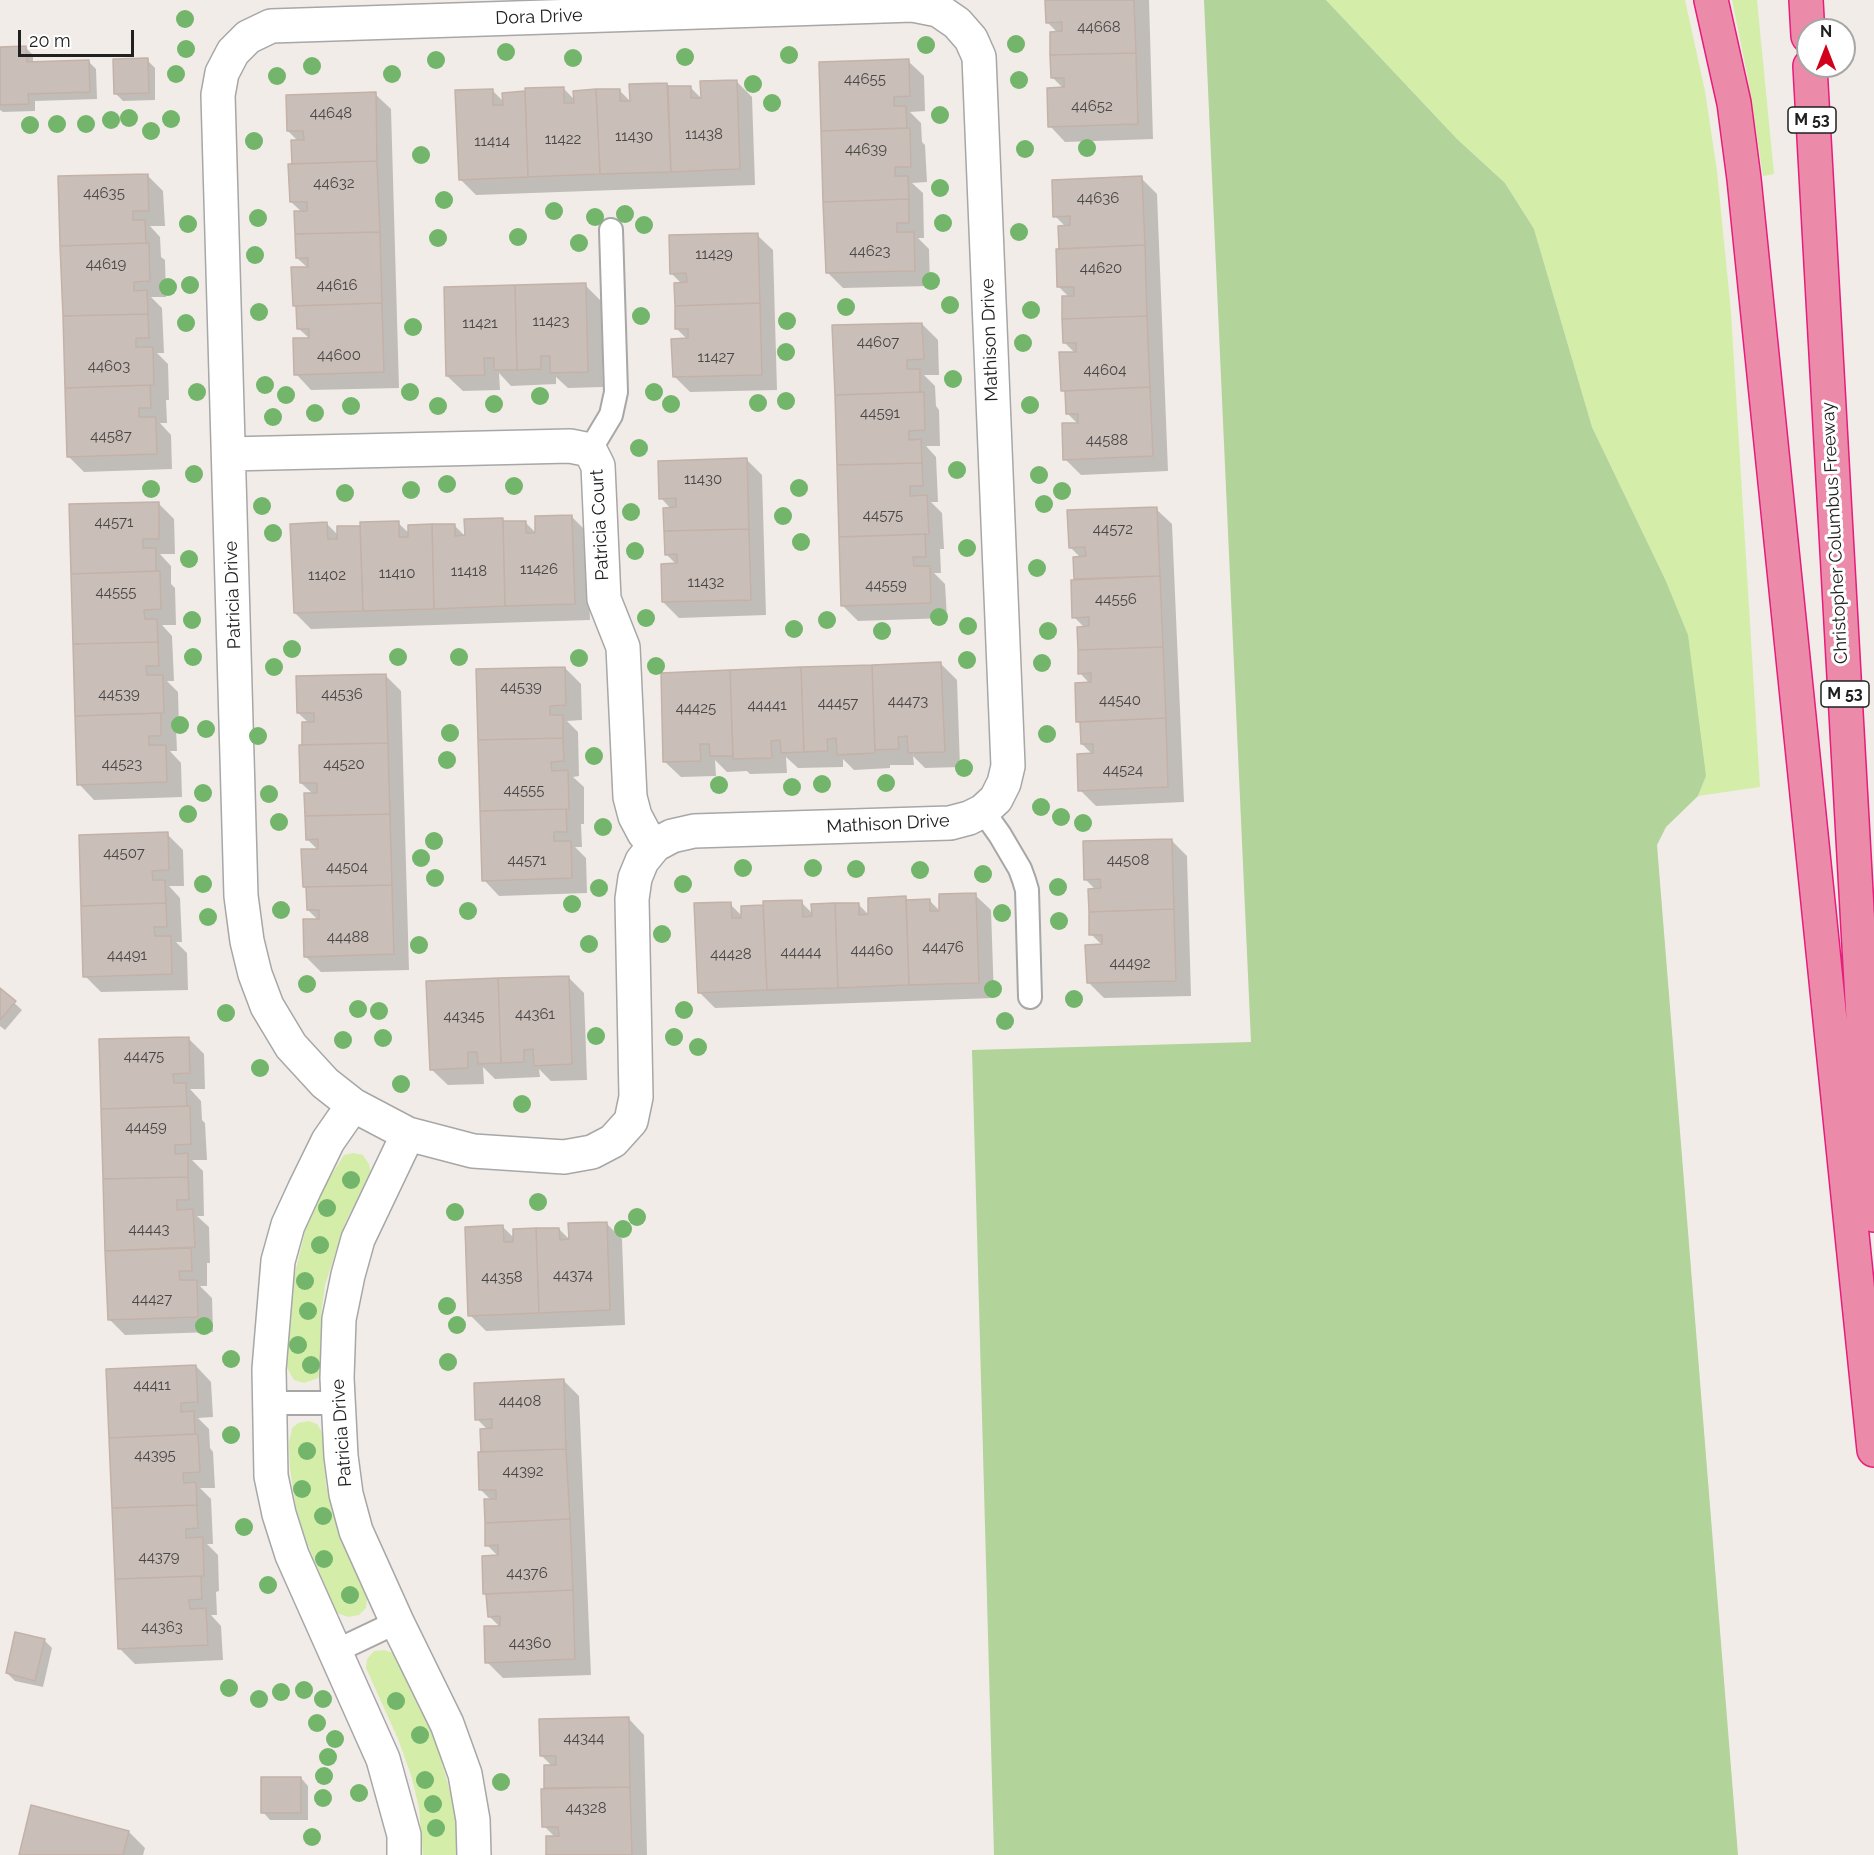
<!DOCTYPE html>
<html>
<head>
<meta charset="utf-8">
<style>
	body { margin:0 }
	#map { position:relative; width:1874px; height:1855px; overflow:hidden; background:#f1ece7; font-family:Raleway,sans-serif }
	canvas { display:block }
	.north { position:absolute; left:1796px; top:18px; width:60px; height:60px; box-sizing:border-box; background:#fff; border:2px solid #a6a6a6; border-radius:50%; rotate:0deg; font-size:16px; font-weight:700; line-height:24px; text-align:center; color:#202020 }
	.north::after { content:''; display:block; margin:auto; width:21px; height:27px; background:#d1001b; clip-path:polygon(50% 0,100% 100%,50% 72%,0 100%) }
	.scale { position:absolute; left:18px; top:30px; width:116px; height:27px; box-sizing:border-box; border:3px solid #202020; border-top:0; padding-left:8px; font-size:18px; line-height:21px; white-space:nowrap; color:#202020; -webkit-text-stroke:4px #fff; paint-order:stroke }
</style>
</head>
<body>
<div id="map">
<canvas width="1874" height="1855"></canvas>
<div class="north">N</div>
<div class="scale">20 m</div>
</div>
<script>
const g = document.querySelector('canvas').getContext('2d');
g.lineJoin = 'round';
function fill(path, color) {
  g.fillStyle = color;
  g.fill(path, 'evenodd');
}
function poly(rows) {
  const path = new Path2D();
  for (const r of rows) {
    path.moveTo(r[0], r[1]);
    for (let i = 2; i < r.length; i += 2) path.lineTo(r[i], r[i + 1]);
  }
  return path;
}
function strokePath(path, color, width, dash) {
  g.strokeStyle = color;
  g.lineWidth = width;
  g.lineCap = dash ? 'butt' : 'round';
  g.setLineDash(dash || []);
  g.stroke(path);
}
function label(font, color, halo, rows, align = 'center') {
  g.font = font + ' Raleway,sans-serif';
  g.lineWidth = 6;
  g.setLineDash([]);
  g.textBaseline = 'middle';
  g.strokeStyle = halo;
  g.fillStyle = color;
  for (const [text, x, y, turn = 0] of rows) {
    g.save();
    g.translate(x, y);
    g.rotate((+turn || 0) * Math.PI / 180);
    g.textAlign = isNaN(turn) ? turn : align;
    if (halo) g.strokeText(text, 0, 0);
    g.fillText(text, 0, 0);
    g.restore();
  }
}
fill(poly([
	[1326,0,1685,0,1705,91,1717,171,1731,312,1760,787,1698,796,1706,776,1665,579,1592,427,1534,229,1505,183,1457,139],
	[1732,0,1757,0,1774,174,1763,176,1747,74],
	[353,1153,363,1155,369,1164,371,1174,346,1221,325,1285,321,1316,321,1367,318,1378,304,1383,294,1380,287,1368,288,1301,307,1224,325,1185,344,1155],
	[309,1421,317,1424,322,1432,326,1485,334,1515,367,1599,366,1608,359,1615,348,1617,337,1613,307,1543,296,1508,290,1469,289,1443,292,1428,298,1423],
	[384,1650,393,1653,434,1735,452,1798,456,1827,456,1855,423,1855,419,1808,411,1775,398,1739,366,1668,367,1659,374,1651]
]), '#d4eeaa');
fill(poly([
	[1204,0,1326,0,1457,139,1505,183,1534,229,1592,427,1665,579,1688,635,1706,776,1698,796,1666,827,1657,845,1738,1855,994,1855,972,1050,1251,1042]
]), '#b2d399');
fill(poly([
	[1047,0,1149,0,1153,139,1065,142,1050,126,1064,89,1053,78,1058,33,1047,22],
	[25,47,33,55,33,64,88,61,96,69,97,99,35,101,35,111,3,112,0,110,0,48],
	[147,60,155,68,155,100,123,101,115,93],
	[908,61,924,76,925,111,910,112,921,123,922,142,925,145,927,182,912,183,923,193,924,238,918,238,929,249,930,286,843,288,827,272,821,63],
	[736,81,752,97,755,185,476,195,460,179,492,90,504,102,504,94,563,88,575,100,619,90,631,102,667,84,670,88,690,87,702,99],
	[375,94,391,109,399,388,311,390,296,374,310,339,298,328,298,309,294,305,308,268,297,258,302,212,291,202,293,165,299,142,288,131],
	[147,175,163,191,165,226,150,226,160,237,161,257,165,260,166,297,151,297,162,308,164,353,157,353,168,364,169,400,166,400,167,423,160,423,171,435,172,469,84,472,68,456,60,178],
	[1141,178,1157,194,1168,471,1081,475,1065,459,1078,424,1067,413,1066,394,1063,390,1075,353,1065,343,1069,297,1059,287,1061,251,1066,227,1055,216],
	[757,235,773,250,777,390,690,392,674,376,688,340,677,329,682,284,671,273],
	[585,285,601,301,603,387,568,388,556,377,556,384,511,386,499,373,500,390,463,391,447,376],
	[922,324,938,340,939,375,924,375,935,386,936,406,939,410,940,446,926,446,936,457,938,502,931,502,942,513,944,549,940,549,941,573,934,573,945,584,947,618,858,621,842,605,834,327],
	[747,460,762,475,766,615,679,618,663,602,677,565,666,554,671,509,661,498],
	[158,503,174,519,175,554,160,554,171,566,171,584,175,588,176,625,162,625,172,636,174,681,167,681,178,692,179,728,176,728,177,751,170,751,181,763,182,797,94,800,79,784,70,506],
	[1156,509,1172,524,1184,802,1096,806,1080,790,1093,755,1082,744,1082,725,1078,721,1090,684,1080,673,1085,628,1074,617,1075,558,1081,558,1070,547],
	[571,516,587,532,590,620,311,629,295,613,327,524,339,536,339,528,398,523,410,534,454,525,466,537,502,519,505,523,525,522,537,534],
	[941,664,957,680,960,767,925,768,913,756,914,765,890,765,890,768,854,770,843,759,843,767,798,768,786,757,787,773,750,774,747,771,727,772,715,760,716,776,681,777,665,762,662,674],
	[565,668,581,684,582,720,567,721,578,732,579,776,573,777,584,787,584,824,581,824,582,847,575,847,586,858,587,893,499,896,484,880,477,671],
	[385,675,401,691,409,970,321,972,305,956,319,921,308,910,308,890,304,887,318,850,307,839,313,794,301,783,304,747,309,723,298,713],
	[167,834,183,850,184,886,169,886,180,898,182,942,176,942,187,953,188,990,101,992,85,976],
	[1171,840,1187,856,1191,996,1104,998,1088,982,1102,945,1091,934,1096,890,1085,879],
	[975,895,991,910,994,998,715,1008,699,992,730,904,742,916,742,907,765,907,801,902,813,914,858,904,870,916,905,898,909,901,929,900,941,912],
	[568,977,584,993,587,1080,551,1081,539,1069,540,1077,495,1079,483,1067,484,1084,448,1085,432,1070],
	[0,990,22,1010,5,1030,0,1026],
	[188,1038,204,1054,205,1089,190,1089,201,1101,202,1120,205,1123,207,1160,192,1160,203,1171,204,1216,197,1216,209,1227,210,1263,207,1263,207,1286,200,1286,212,1298,213,1332,125,1335,109,1319,101,1041],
	[606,1223,622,1239,625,1325,486,1331,470,1315,502,1226,514,1238,559,1229,571,1241],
	[196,1366,211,1382,213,1417,198,1418,209,1429,210,1448,213,1452,215,1488,200,1488,211,1499,213,1544,207,1544,218,1555,219,1591,216,1592,217,1615,211,1615,221,1626,223,1660,135,1664,119,1648,108,1370],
	[563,1380,579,1396,591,1675,503,1678,487,1662,500,1627,489,1616,488,1596,485,1593,498,1556,487,1545,492,1501,481,1490,483,1453,488,1430,477,1419],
	[44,1640,52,1648,43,1687,15,1681,7,1673],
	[629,1719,644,1735,647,1855,548,1855,555,1837,544,1826,546,1766,552,1766,541,1755],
	[301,1778,308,1786,308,1820,270,1820,263,1812],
	[129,1832,145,1848,143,1855,20,1855]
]), '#0003');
const building = poly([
	[1045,0,1134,0,1136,53,1050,55,1050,32,1062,31,1062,22,1046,23,1045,0],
	[26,46,27,62,89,60,90,92,28,94,29,104,0,105,0,47,26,46],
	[1136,53,1138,124,1048,127,1047,88,1064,87,1064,78,1051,78,1050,55,1136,53],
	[148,58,149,93,114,94,113,59,148,58],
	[909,59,910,96,894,97,894,106,906,106,907,128,821,131,819,62,909,59],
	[737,80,740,169,671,172,668,86,691,86,691,98,701,98,700,81,737,80],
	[667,83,671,172,600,174,596,89,620,89,620,101,630,101,629,84,667,83],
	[564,87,564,103,574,103,573,91,596,89,600,174,528,177,525,88,564,87],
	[493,89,493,105,503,105,502,93,525,91,528,177,459,180,455,90,493,89],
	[376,92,377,161,292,164,291,140,304,140,303,131,287,131,286,95,376,92],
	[910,128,911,167,895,167,895,176,908,176,909,199,823,202,821,131,910,128],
	[377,161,380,232,295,234,294,211,307,211,307,202,290,202,288,164,377,161],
	[148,174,149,211,133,211,133,220,145,220,146,243,60,246,58,176,148,174],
	[1142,176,1145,245,1059,249,1058,226,1070,225,1070,216,1053,217,1052,180,1142,176],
	[909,199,909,223,897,223,897,232,914,232,915,271,826,273,823,202,909,199],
	[380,232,382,303,293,306,291,267,308,267,308,258,296,258,295,234,380,232],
	[758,233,760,303,675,306,674,283,687,282,686,273,670,274,669,235,758,233],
	[149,243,150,281,134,282,134,291,147,290,148,314,63,316,60,246,149,243],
	[1145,245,1147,316,1062,319,1062,296,1074,296,1074,287,1057,287,1056,249,1145,245],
	[586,283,588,372,550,373,550,356,541,356,541,369,517,370,515,285,586,283],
	[515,285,517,370,494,370,494,358,484,358,485,375,446,376,444,287,515,285],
	[382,303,384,372,294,375,293,338,309,338,309,329,297,329,296,306,382,303],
	[760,303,762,375,673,377,671,339,688,338,688,329,675,329,675,306,760,303],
	[148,314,149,338,136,338,136,347,153,347,154,385,65,388,63,316,148,314],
	[1147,316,1150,387,1061,391,1059,352,1076,352,1076,343,1063,343,1062,319,1147,316],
	[922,323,924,359,907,360,907,369,920,369,920,392,835,395,832,325,922,323],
	[150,385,151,408,139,408,139,417,156,417,157,454,67,457,65,388,150,385],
	[1150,387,1153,456,1063,460,1062,423,1078,423,1078,414,1066,414,1065,391,1150,387],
	[924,392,925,430,909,431,909,440,921,439,922,463,837,465,835,395,924,392],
	[747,458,749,529,664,531,663,508,676,507,676,498,659,499,658,461,747,458],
	[922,463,923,486,910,486,910,496,927,495,929,534,839,537,837,465,922,463],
	[159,502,159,539,143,539,143,548,156,548,156,571,71,574,69,504,159,502],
	[1157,507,1160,576,1074,579,1073,557,1086,556,1085,547,1069,548,1067,510,1157,507],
	[572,515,575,604,505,606,503,521,526,521,526,533,535,533,535,516,572,515],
	[503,518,505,606,434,609,432,524,455,524,455,536,465,535,464,519,503,518],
	[399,521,399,537,408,537,408,525,432,524,434,609,363,611,360,522,399,521],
	[327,522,328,539,337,539,337,526,360,526,363,611,294,613,290,524,327,522],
	[749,529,751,600,662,602,661,564,677,563,677,554,665,555,664,531,749,529],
	[925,534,926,557,913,557,914,566,930,566,931,603,841,606,839,537,925,534],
	[160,571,161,609,144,610,145,619,157,619,158,642,73,644,71,574,160,571],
	[1160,576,1163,647,1078,650,1077,627,1089,626,1089,617,1072,618,1071,580,1160,576],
	[158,642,159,666,146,666,147,675,163,675,164,713,75,716,73,644,158,642],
	[1163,647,1166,718,1076,722,1075,683,1091,682,1091,673,1078,674,1078,650,1163,647],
	[941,662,945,752,908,753,907,736,898,737,899,749,875,750,872,665,941,662],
	[872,665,875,753,837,755,836,738,827,739,828,751,804,752,801,667,872,665],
	[565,667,566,705,550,706,550,715,563,715,563,738,478,740,476,669,565,667],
	[801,667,804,752,781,753,780,740,771,741,772,758,733,759,730,670,801,667],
	[730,670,733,756,710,756,709,744,700,744,701,761,663,762,661,673,730,670],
	[386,674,388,743,302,745,302,722,314,722,314,713,297,713,296,676,386,674],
	[161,713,161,736,149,736,149,745,166,745,167,782,77,785,75,716,161,713],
	[1166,718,1168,787,1078,791,1077,754,1093,753,1093,744,1081,744,1080,722,1166,718],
	[563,738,564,761,551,762,552,771,568,770,569,809,480,811,478,740,563,738],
	[388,743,390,814,305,816,304,793,317,793,317,783,300,783,299,745,388,743],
	[566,809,567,832,554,832,554,841,571,841,572,878,482,881,480,811,566,809],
	[390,814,392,885,303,887,301,849,318,849,318,839,306,840,305,816,390,814],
	[168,832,169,870,152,871,153,880,165,880,166,903,81,906,79,835,168,832],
	[1172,839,1174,909,1089,912,1088,889,1101,888,1100,879,1084,880,1083,841,1172,839],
	[392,885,394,954,304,957,303,919,319,919,319,910,307,910,306,887,392,885],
	[976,893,979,983,909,985,906,900,930,899,930,911,939,911,939,894,976,893],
	[906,896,909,985,838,988,835,903,859,903,859,915,868,914,868,898,906,896],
	[802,900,803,917,812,916,811,904,835,903,838,988,767,990,763,901,802,900],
	[731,902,732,918,741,918,741,906,763,905,767,990,698,993,694,903,731,902],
	[166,903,167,927,154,927,155,936,171,936,172,974,83,977,81,906,166,903],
	[1174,909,1176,981,1087,983,1085,945,1102,944,1102,935,1089,935,1089,912,1174,909],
	[569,976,572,1064,534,1066,533,1049,524,1050,524,1062,501,1063,498,978,569,976],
	[498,978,501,1063,478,1064,477,1052,468,1052,468,1068,430,1070,426,981,498,978],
	[0,988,16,1001,0,1020,0,988],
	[189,1037,190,1073,173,1074,174,1083,186,1083,187,1106,101,1109,99,1039,189,1037],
	[190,1106,191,1144,175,1145,175,1154,188,1153,188,1177,103,1179,101,1109,190,1106],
	[188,1177,189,1200,177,1200,177,1210,193,1209,195,1247,105,1251,103,1179,188,1177],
	[607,1222,610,1310,539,1313,536,1228,559,1228,560,1240,569,1239,568,1223,607,1222],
	[503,1225,504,1242,513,1242,513,1229,536,1228,539,1313,468,1316,465,1227,503,1225],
	[191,1248,192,1271,179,1271,180,1280,197,1280,198,1317,108,1320,105,1251,191,1248],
	[196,1365,198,1402,181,1403,181,1412,194,1411,195,1434,109,1438,106,1369,196,1365],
	[564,1379,566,1449,481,1452,480,1429,492,1428,492,1419,475,1420,474,1383,564,1379],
	[198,1434,200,1472,183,1473,184,1483,196,1482,197,1505,112,1508,109,1438,198,1434],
	[566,1449,570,1519,485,1523,484,1499,496,1499,496,1490,479,1490,478,1452,566,1449],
	[197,1505,198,1528,186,1529,186,1538,203,1537,204,1576,115,1579,112,1508,197,1505],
	[570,1519,573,1590,483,1594,482,1556,498,1555,498,1545,485,1546,485,1523,570,1519],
	[201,1576,202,1599,189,1600,190,1609,206,1608,208,1645,118,1649,115,1579,201,1576],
	[573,1590,575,1659,485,1663,484,1626,500,1626,500,1616,488,1617,486,1594,573,1590],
	[15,1632,45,1639,35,1681,6,1673,15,1632],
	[629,1717,630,1787,544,1788,544,1765,556,1765,556,1756,540,1756,539,1719,629,1717],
	[261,1777,301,1777,301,1813,261,1813,261,1777],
	[630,1787,632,1855,546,1855,546,1836,559,1836,558,1827,542,1827,541,1789,630,1787],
	[31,1805,129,1831,123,1855,19,1855,31,1805]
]);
fill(building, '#cabeb9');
strokePath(building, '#c4b1a8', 1.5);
const lane = poly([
	[590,450,611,415,616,392,611,230],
	[983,811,1000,835,1020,869,1024,880,1027,890,1030,997],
	[270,1403,338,1403],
	[336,1651,397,1622]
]);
const street = poly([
	[913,5,938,10,957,23,971,39,979,57,1008,766,1004,783,996,799,983,811,969,818,950,823,694,831,672,836,655,845,642,861,635,878,632,899,636,1097,631,1121,613,1141,592,1152,564,1157,473,1151,408,1134,353,1105,325,1083,291,1046,267,1006,255,974,247,941,241,896,218,95,222,73,233,52,248,37,271,26,913,5],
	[229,454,570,446,590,450,598,466,604,599,623,647,630,797,635,816,644,833,655,845],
	[353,1105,328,1141,305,1188,288,1225,278,1261,269,1369,271,1476,279,1514,292,1555,383,1759,404,1835,404,1855],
	[408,1134,358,1239,348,1275,339,1319,337,1378,341,1456,346,1494,356,1531,397,1622,447,1724,465,1774,473,1820,474,1855]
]);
const highway = poly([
	[1711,0,1734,103,1744,179,1874,1450],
	[1806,0,1808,36],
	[1810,66,1874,1215]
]);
strokePath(lane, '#a7a7a7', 26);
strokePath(street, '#a7a7a7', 36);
strokePath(highway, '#e61d7c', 36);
strokePath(lane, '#fff', 22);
strokePath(street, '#fff', 33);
strokePath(highway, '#ec8ba9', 33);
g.fillStyle = '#72b56b';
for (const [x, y] of [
	[185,19],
	[1016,44],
	[926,45],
	[186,49],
	[506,52],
	[789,55],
	[685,57],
	[573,58],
	[436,60],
	[312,66],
	[176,74],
	[392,74],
	[277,76],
	[1019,80],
	[753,84],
	[772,103],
	[940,115],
	[129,118],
	[171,119],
	[111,120],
	[57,124],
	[86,124],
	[30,125],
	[151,131],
	[254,141],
	[1087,148],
	[1025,149],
	[421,155],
	[940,188],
	[444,200],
	[554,211],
	[625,214],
	[595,217],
	[258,218],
	[943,223],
	[188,224],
	[644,225],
	[1019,232],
	[518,237],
	[438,238],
	[579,243],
	[255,255],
	[931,281],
	[190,285],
	[168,287],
	[950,305],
	[846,307],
	[1031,310],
	[259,312],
	[641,316],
	[787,321],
	[186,323],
	[413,327],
	[1023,343],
	[786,352],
	[953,379],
	[265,385],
	[197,392],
	[410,392],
	[654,392],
	[286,395],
	[540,396],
	[786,401],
	[758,403],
	[494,404],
	[671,404],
	[1030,405],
	[351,406],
	[438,406],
	[315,413],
	[273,417],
	[639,448],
	[957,470],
	[194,474],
	[1039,475],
	[447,484],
	[514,486],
	[799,488],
	[151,489],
	[411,490],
	[1062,491],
	[345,493],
	[1044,504],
	[262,506],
	[631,512],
	[783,516],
	[273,533],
	[801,542],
	[967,548],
	[635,551],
	[189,559],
	[1037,568],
	[939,617],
	[646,618],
	[192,620],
	[827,620],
	[968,626],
	[794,629],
	[882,631],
	[1048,631],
	[292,649],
	[193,657],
	[398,657],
	[459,657],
	[579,658],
	[967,660],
	[1042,663],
	[656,666],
	[274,667],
	[180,725],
	[206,729],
	[450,733],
	[1047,734],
	[258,736],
	[594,756],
	[447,760],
	[964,768],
	[886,783],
	[822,784],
	[719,785],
	[792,787],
	[203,793],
	[269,794],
	[1041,807],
	[188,814],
	[1061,817],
	[279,822],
	[1083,823],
	[603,827],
	[434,841],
	[421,858],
	[743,868],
	[813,868],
	[856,869],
	[920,870],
	[983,874],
	[435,878],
	[203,884],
	[683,884],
	[1058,887],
	[599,888],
	[572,904],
	[281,910],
	[468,911],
	[1002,913],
	[208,917],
	[1059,921],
	[662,934],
	[589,944],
	[419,945],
	[307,984],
	[993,989],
	[1074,999],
	[358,1009],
	[684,1010],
	[379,1011],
	[226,1013],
	[1005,1021],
	[596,1036],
	[674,1037],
	[383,1038],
	[343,1040],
	[698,1047],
	[260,1068],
	[401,1084],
	[522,1104],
	[351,1180],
	[538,1202],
	[327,1208],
	[455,1212],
	[637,1217],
	[623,1229],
	[320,1245],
	[305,1281],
	[447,1306],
	[308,1311],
	[457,1325],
	[204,1326],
	[298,1345],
	[231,1359],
	[448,1362],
	[311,1365],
	[231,1435],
	[307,1451],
	[302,1489],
	[323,1516],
	[244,1527],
	[324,1559],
	[268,1585],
	[350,1595],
	[229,1688],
	[304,1690],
	[281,1692],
	[259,1699],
	[323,1699],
	[396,1701],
	[317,1723],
	[420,1735],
	[335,1739],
	[328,1757],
	[324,1776],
	[425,1780],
	[501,1782],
	[359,1793],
	[323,1798],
	[433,1804],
	[436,1828],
	[312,1837]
]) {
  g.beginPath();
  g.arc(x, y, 9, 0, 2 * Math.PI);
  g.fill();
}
label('15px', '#4a4846', null, [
	["44668",1099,27],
	["44655",865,79],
	["44652",1092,106],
	["44648",331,113],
	["11438",704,134],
	["11430",634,136],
	["11422",563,139],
	["11414",492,141],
	["44639",866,149],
	["44632",334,183],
	["44635",104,193],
	["44636",1098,198],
	["44623",870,251],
	["11429",714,254],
	["44619",106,264],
	["44620",1101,268],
	["44616",337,285],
	["11423",551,321],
	["11421",480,323],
	["44607",878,342],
	["44600",339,355],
	["11427",716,357],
	["44603",109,366],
	["44604",1105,370],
	["44591",880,413],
	["44587",111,436],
	["44588",1107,440],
	["11430",703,479],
	["44575",883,515],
	["44571",114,522],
	["44572",1113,529],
	["11426",539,569],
	["11418",469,571],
	["11410",397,573],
	["11402",327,575],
	["11432",706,582],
	["44559",886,585],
	["44555",116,592],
	["44556",1116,599],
	["44539",521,687],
	["44539",119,694],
	["44536",342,694],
	["44540",1120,700],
	["44473",908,701],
	["44457",838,703],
	["44441",767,705],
	["44425",696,708],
	["44523",122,764],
	["44520",344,764],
	["44524",1123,770],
	["44555",524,790],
	["44507",124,853],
	["44571",527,860],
	["44508",1128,860],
	["44504",347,867],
	["44488",348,937],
	["44476",943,947],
	["44460",872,950],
	["44444",801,952],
	["44428",731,954],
	["44491",127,955],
	["44492",1130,963],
	["44361",535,1014],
	["44345",464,1016],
	["44475",144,1056],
	["44459",146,1127],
	["44443",149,1229],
	["44374",573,1275],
	["44358",502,1277],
	["44427",152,1299],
	["44411",152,1385],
	["44408",520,1401],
	["44395",155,1455],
	["44392",523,1471],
	["44379",159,1557],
	["44376",527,1573],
	["44363",162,1627],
	["44360",530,1643],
	["44344",584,1738],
	["44328",586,1808]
]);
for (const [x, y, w] of [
	[1812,120,48],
	[1845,694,48]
]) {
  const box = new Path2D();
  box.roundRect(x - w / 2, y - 13, w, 26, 4.5);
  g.fillStyle = '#fff';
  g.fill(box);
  strokePath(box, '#202020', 1.5);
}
label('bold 16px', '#202020', null, [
	["M 53",1812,120],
	["M 53",1845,694]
]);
label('18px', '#202020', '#fff', [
	["Dora Drive",539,17,-2],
	["Mathison Drive",990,340,-92],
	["Patricia Court",600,525,-93],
	["Christopher Columbus Freeway",1835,533,-93],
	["Patricia Drive",233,595,-92],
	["Mathison Drive",888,824,-3],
	["Patricia Drive",342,1433,-94]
]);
</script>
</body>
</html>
